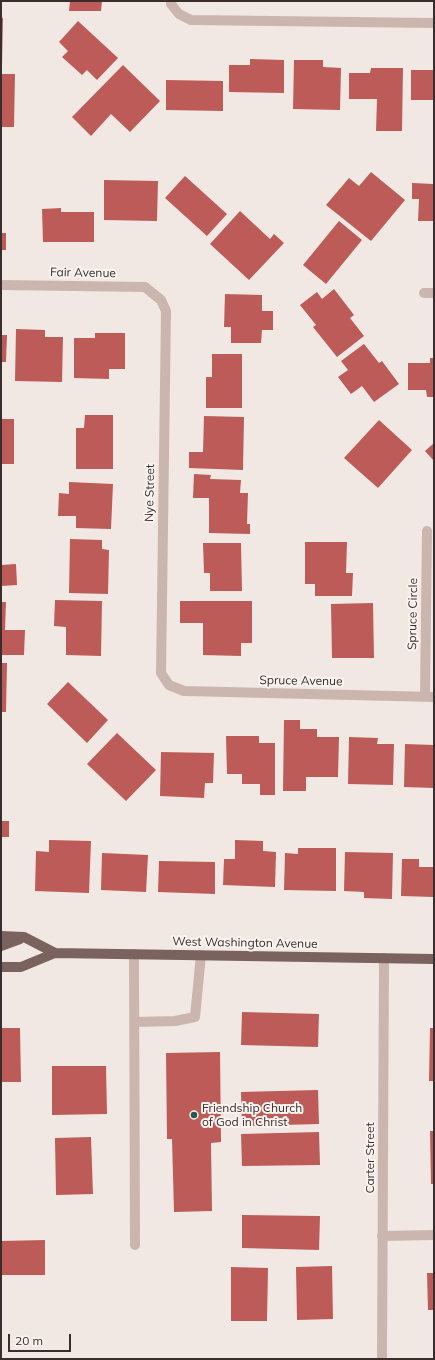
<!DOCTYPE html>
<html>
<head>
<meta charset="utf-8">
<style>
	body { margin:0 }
	#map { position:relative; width:435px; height:1360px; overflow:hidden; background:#f2e8e3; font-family:Mulish,sans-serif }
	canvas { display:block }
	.frame { position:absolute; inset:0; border:2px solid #392e2d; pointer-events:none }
	.scale { position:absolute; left:8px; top:1334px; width:63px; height:18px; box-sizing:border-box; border:2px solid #392e2d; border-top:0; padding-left:5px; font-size:12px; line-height:14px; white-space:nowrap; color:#392e2d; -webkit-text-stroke:3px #faf3ef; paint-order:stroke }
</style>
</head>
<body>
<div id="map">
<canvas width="435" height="1360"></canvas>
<div class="frame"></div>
<div class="scale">20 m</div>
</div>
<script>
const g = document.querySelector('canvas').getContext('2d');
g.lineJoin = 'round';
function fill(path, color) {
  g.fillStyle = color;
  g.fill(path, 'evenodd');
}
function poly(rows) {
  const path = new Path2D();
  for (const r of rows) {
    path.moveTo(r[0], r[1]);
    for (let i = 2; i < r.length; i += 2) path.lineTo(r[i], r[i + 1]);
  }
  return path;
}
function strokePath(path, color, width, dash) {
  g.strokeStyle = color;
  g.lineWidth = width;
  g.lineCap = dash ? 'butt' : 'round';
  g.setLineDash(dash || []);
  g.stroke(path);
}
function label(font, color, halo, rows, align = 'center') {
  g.font = font + ' Mulish,sans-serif';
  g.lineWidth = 4;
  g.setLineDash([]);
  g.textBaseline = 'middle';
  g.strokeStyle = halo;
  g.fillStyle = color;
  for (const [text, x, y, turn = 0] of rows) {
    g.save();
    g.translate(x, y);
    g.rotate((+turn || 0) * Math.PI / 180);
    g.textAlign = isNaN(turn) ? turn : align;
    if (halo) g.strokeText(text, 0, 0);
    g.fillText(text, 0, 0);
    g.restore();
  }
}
fill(poly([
	[70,1,102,1,101,11,69,11],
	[1,17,3,18,2,66,1,66],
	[78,21,118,58,97,80,87,70,82,75,62,57,68,51,59,42],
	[250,59,284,60,284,93,229,92,229,65,250,65],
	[294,60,323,60,323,67,341,68,340,110,293,109],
	[123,65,160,101,130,132,111,114,91,136,72,117],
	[371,68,403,68,402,131,376,131,377,99,349,99,349,73,370,73],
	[411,70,434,70,434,100,411,100],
	[1,74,15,74,14,127,1,127],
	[166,80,223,81,223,111,166,110],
	[371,172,405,200,371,241,326,205,349,178,359,186],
	[185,176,227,214,207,236,165,198],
	[104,180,158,181,157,221,104,220],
	[412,183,434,184,434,221,418,221,419,199,412,199],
	[61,208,61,212,94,212,94,242,43,242,42,209],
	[240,211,270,239,274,234,284,243,249,280,210,244],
	[339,221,362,240,326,284,303,265],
	[1,233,6,233,6,250,1,250],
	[334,289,354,315,350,318,364,336,337,357,313,327,316,325,300,305,317,292,322,299],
	[225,294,262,295,262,311,273,311,273,330,262,330,261,343,231,343,231,327,224,327],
	[16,329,45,330,45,337,63,337,62,382,15,381],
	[95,333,125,333,125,369,109,369,109,379,74,378,74,338,95,338],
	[1,335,7,335,6,362,1,362],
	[364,344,379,363,382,361,399,384,374,402,362,386,351,394,338,377,348,370,341,361],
	[212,354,242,354,242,408,206,408,206,377,212,377],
	[430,358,434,358,434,397,427,397,426,390,408,390,408,363,430,363],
	[85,415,113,415,113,469,76,469,76,428,84,428],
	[204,416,244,417,243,470,189,468,189,452,203,452],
	[1,419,14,419,14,464,1,464],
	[379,420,412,450,378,488,344,458],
	[434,443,434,461,425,451],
	[194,474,211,475,210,479,241,480,240,493,248,493,247,524,250,524,250,534,209,533,209,498,193,498],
	[69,482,113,484,111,529,76,528,76,516,58,516,59,493,69,494],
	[70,539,102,540,102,549,109,550,108,594,69,593],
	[305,542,347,542,346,573,353,573,352,596,315,596,315,584,305,584],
	[203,543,241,543,242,591,210,591,210,573,204,573],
	[16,564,17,585,1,586,1,565],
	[55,600,102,601,101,656,66,655,66,627,54,626],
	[180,601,252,601,252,643,241,643,241,656,203,655,203,623,180,623],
	[1,602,6,602,5,630,25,630,24,655,1,655],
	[373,603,374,658,332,658,331,604],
	[1,663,7,663,6,712,1,712],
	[68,682,108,720,87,743,47,704],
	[284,720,300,720,300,729,317,729,317,737,339,737,338,777,306,777,306,791,283,791],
	[117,733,156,770,126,801,87,764],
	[226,736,259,736,259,743,275,743,275,795,260,795,260,784,242,784,242,774,227,774],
	[349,737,378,738,377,744,394,744,393,785,348,784],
	[405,744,434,745,434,788,404,787],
	[161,752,214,753,213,783,205,783,204,798,160,796],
	[1,821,9,821,9,837,1,837],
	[49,840,91,841,89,893,35,891,36,851,49,852],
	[235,840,263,841,263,851,276,852,275,887,223,885,224,859,235,859],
	[298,848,336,848,336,891,284,890,285,853,298,854],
	[345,852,393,853,392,899,364,898,364,892,344,891],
	[102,853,148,855,146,892,101,890],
	[402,859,419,859,419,867,434,867,434,897,401,896],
	[159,861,215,862,215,894,158,892],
	[242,1012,319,1014,318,1047,241,1045],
	[1,1028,20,1028,21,1082,1,1082],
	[430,1028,434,1028,434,1081,429,1081],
	[220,1052,221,1142,211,1143,212,1211,174,1212,172,1139,167,1139,166,1053],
	[52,1066,106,1066,107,1114,52,1115],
	[318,1090,319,1124,242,1126,241,1092],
	[430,1131,434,1131,434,1184,431,1184],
	[319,1132,320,1165,242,1166,241,1134],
	[91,1137,93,1194,56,1195,55,1138],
	[242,1215,320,1216,319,1250,242,1248],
	[45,1240,45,1275,1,1275,1,1241],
	[332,1266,333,1319,297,1320,296,1267],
	[231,1267,268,1268,267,1321,231,1321],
	[427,1273,434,1273,434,1310,428,1310]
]), '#bc5b57');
strokePath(poly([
	[171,1,171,4,179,14,191,20,434,23],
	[1,285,145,287,161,300,166,311,161,673,169,685,184,691,434,697],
	[424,293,434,293],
	[425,697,427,531],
	[134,954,135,1245],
	[135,1022,175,1021,195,1017,201,955],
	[382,1236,434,1235],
	[382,1359,384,958]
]), '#cab6af', 10);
strokePath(poly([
	[1,936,24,937,55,953],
	[1,946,20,939],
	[1,967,21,967,55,953,434,959]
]), '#7a635f', 10);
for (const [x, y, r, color] of [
	[194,1115,4,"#255851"]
]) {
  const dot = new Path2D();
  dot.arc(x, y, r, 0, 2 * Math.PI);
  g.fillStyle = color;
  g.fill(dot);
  strokePath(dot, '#faf3ef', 1.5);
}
label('12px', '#392e2d', '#faf3ef', [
	["Fair Avenue",83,273,1],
	["Nye Street",150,493,-89],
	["Spruce Circle",413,614,-89],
	["Spruce Avenue",301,681,1],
	["West Washington Avenue",245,943,1],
	["Carter Street",370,1158,-90]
]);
label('12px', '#392e2d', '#faf3ef', [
	["Friendship Church",202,1108],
	["of God in Christ",202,1122]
], 'left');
</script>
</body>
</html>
